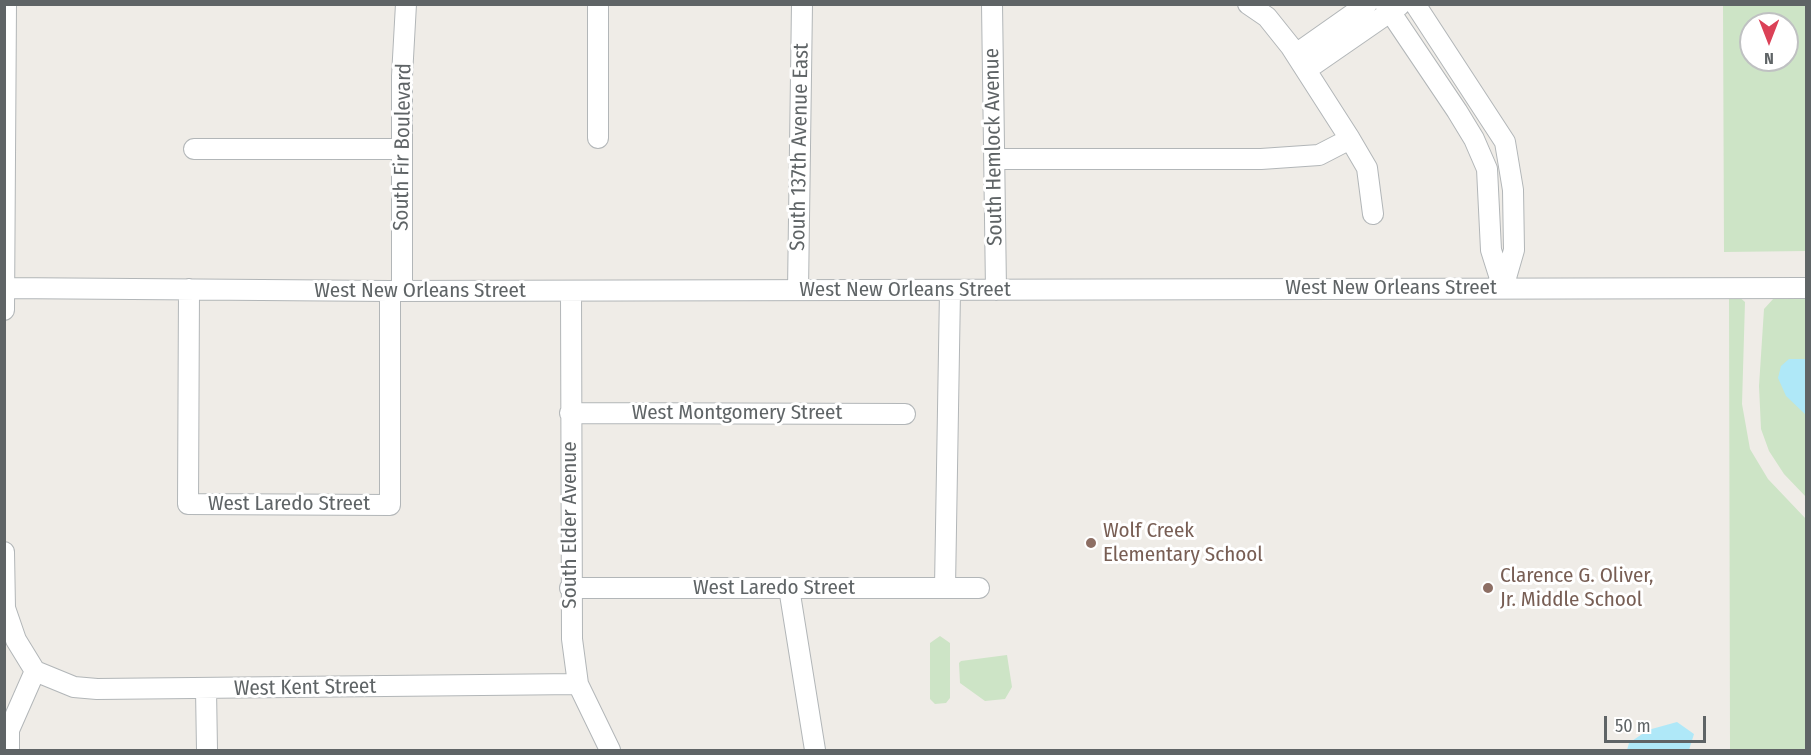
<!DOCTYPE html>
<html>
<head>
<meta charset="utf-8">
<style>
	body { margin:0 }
	#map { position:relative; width:1811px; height:755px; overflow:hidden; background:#efece7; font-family:"Fira Sans Condensed",sans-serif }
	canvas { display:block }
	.frame { position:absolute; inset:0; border:6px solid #5f6466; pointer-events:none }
	.north { position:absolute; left:1739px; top:12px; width:60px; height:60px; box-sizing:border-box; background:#fff; border:2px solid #bfc1c2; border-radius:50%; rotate:180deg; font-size:16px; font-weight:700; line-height:24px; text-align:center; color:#5f6466 }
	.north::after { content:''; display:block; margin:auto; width:21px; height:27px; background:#db4157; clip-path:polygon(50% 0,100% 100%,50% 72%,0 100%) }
	.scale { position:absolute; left:1604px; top:716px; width:102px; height:27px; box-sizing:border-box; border:3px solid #5f6466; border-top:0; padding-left:8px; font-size:18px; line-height:21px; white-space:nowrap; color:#5f6466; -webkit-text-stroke:4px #fff; paint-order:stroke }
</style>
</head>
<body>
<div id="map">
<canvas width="1811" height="755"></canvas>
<div class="frame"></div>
<div class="north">N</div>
<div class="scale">50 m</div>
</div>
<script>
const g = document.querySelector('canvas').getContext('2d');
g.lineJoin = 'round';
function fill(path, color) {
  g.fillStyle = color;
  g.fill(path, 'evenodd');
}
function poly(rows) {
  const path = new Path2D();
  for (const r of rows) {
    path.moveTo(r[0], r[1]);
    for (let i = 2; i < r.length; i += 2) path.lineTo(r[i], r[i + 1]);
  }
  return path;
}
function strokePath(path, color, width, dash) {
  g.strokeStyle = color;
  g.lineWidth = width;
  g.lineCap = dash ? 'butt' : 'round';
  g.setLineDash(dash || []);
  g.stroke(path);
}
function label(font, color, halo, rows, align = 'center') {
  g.font = font + ' "Fira Sans Condensed",sans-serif';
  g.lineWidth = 6;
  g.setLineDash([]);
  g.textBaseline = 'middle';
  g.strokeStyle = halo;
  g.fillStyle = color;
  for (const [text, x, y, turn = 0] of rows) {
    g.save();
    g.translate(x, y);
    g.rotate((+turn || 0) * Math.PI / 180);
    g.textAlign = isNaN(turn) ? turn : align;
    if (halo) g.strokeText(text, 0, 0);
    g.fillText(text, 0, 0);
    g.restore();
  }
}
fill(poly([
	[1723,5,1806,5,1806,251,1724,252],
	[1751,24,1787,24,1787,60,1751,60],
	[1729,295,1737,295,1745,302,1742,404,1750,449,1768,479,1806,519,1806,750,1730,750],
	[1806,296,1806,497,1784,474,1769,451,1761,429,1759,386,1764,309,1774,298],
	[940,636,950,643,950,698,946,703,935,704,930,699,930,643],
	[1007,655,1012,687,1005,699,985,701,960,683,959,663,961,661]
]), '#cde4c6');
fill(poly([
	[1789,359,1806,359,1806,415,1786,396,1778,378,1781,366],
	[1677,722,1694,734,1689,750,1627,750,1629,743,1648,730]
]), '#afe8f8');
const minor = poly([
	[598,4,598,138],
	[992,4,996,290],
	[1248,4,1267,17,1291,47,1350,139,1367,168,1373,214],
	[1385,4,1457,111,1474,139,1487,169,1491,250,1503,288],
	[1415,4,1505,142,1513,190,1514,250,1503,288],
	[1296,54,1367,4],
	[1306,70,1400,5],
	[194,149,401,149],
	[995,159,1261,159,1319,155,1350,139],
	[4,288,390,291,1806,288],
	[189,289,188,504,390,505,390,291],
	[402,290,402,76,406,4],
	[798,290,802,4],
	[571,291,572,639,578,684,610,750],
	[4,310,6,4],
	[570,413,905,414],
	[4,552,5,608,16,640,35,671,9,730,9,750],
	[945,587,950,291],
	[570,588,979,588],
	[789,588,815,750],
	[35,671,74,687,97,689,578,684],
	[206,689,207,750]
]);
strokePath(minor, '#b2b6b8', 22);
strokePath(minor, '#fff', 20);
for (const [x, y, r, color] of [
	[1091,543,6,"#8d6e63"],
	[1488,588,6,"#8d6e63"]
]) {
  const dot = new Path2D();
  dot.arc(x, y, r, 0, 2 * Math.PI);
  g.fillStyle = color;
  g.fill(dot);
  strokePath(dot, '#fff', 2);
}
label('21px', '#5f6466', '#fff', [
	["South Fir Boulevard",403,147,-89],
	["South 137th Avenue East",800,147,-89],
	["South Hemlock Avenue",994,147,-91],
	["West New Orleans Street",1391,288],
	["West New Orleans Street",905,290],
	["West New Orleans Street",420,291],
	["West Montgomery Street",737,413],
	["West Laredo Street",289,504],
	["South Elder Avenue",570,525,-90],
	["West Laredo Street",774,588],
	["West Kent Street",305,688,-1]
]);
label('21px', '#785e54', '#fff', [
	["Wolf Creek",1103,531],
	["Elementary School",1103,555],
	["Clarence G. Oliver,",1500,576],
	["Jr. Middle School",1500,600]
], 'left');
</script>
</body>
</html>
